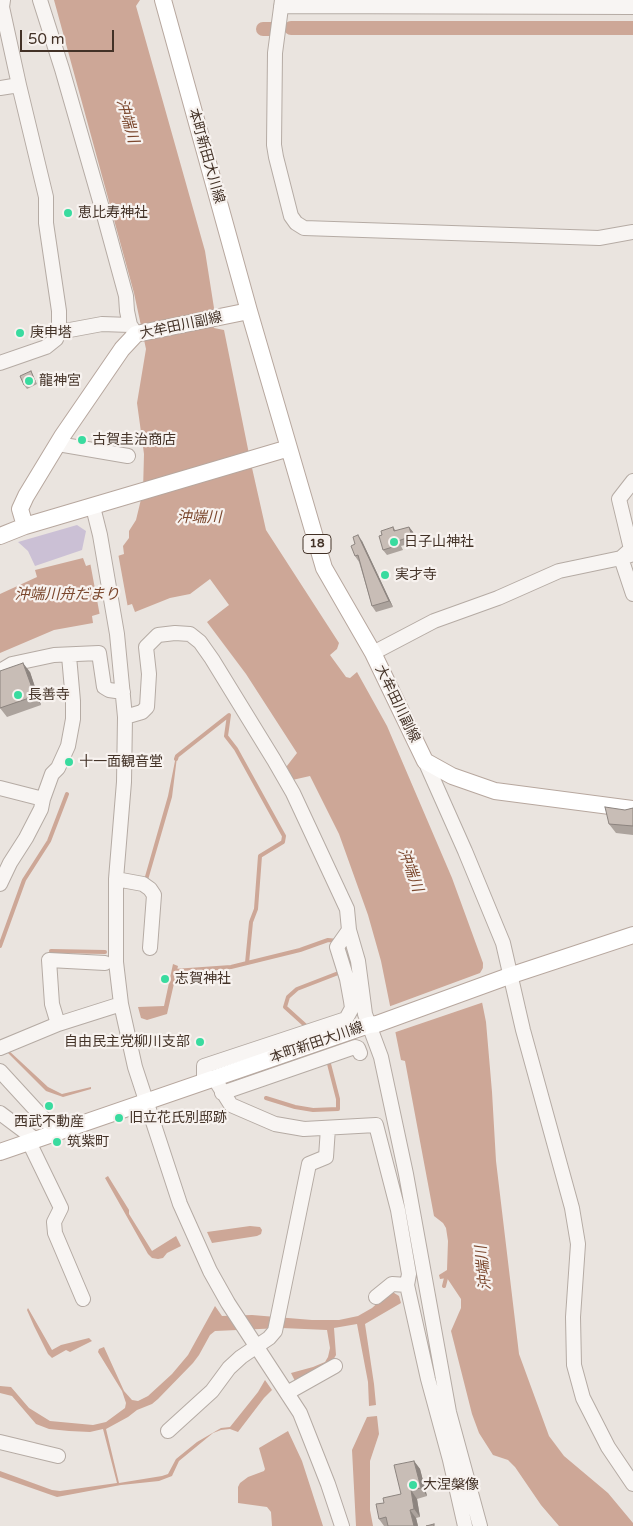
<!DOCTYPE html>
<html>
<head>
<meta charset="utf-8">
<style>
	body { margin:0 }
	#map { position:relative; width:633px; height:1526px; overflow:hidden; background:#eae4df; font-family:"Varela Round",sans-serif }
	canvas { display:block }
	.scale { position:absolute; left:20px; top:30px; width:94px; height:22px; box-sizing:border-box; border:2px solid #433227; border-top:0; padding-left:6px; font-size:15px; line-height:18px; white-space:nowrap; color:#433227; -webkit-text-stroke:4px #f7f2ef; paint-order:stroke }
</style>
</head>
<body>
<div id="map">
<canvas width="633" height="1526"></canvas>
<div class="scale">50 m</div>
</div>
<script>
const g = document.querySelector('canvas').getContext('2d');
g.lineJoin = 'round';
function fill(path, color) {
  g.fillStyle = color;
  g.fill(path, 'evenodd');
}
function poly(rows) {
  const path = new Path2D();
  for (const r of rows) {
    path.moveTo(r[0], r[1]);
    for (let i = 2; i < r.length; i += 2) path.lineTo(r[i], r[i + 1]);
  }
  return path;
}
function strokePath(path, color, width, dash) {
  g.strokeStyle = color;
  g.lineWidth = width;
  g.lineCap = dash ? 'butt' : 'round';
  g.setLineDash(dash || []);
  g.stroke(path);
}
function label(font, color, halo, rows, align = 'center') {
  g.font = font + ' "Varela Round","Noto Sans JP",sans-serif';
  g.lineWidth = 4.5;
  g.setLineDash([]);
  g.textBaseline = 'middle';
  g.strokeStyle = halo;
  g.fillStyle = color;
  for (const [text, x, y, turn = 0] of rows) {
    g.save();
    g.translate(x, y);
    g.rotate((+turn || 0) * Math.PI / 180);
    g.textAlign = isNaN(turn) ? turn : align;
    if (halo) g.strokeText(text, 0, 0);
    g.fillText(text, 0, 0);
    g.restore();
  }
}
fill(poly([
	[77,525,86,531,82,550,35,566,28,551,18,542]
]), '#cbc0d5');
fill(poly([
	[54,0,140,0,136,6,205,251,214,308,212,322,214,328,224,330,250,459,266,530,339,643,337,649,330,655,346,677,350,678,357,672,387,726,452,878,483,963,482,1002,486,1022,492,1092,496,1161,519,1354,549,1436,564,1456,608,1493,633,1523,633,1526,559,1526,541,1505,515,1467,508,1460,493,1455,479,1433,472,1414,451,1331,461,1308,461,1299,447,1278,440,1279,439,1275,447,1270,448,1241,446,1228,443,1223,434,1216,405,1061,401,1060,381,961,368,915,339,834,310,776,288,781,283,771,297,753,246,674,207,622,229,605,210,579,190,594,170,598,135,612,132,604,92,616,93,623,54,630,0,653,0,594,37,577,35,570,83,558,86,566,124,554,123,546,129,538,129,531,136,520,143,491,144,454,137,403,146,349,134,293],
	[176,756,177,757,172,797,148,880,144,880,168,796],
	[173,964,178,966,167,1014,147,1020,141,1018,138,1007,164,1006],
	[7,1049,48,1087,62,1094,91,1087,91,1089,63,1097,46,1091,7,1052],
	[108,1176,129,1210,129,1214,152,1251,176,1236,181,1246,167,1253,163,1258,158,1259,152,1258,148,1254,105,1178],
	[250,1226,260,1227,262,1230,261,1234,257,1236,212,1243,207,1232],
	[391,1291,399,1296,401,1303,365,1324,374,1384,376,1405,369,1406,368,1382,357,1324,334,1328,336,1355,332,1362,295,1381,291,1373,313,1367,325,1362,328,1357,330,1348,327,1330,282,1328,215,1331,210,1335,199,1355,193,1363,158,1399,152,1404,137,1410,128,1417,106,1429,119,1483,162,1476,168,1474,176,1459,197,1442,221,1428,230,1427,258,1392,265,1380,272,1390,264,1398,238,1432,230,1429,221,1430,213,1433,179,1461,172,1476,159,1481,121,1485,57,1497,0,1477,0,1471,52,1490,60,1491,117,1483,103,1429,90,1432,69,1431,49,1429,36,1424,12,1396,0,1393,0,1386,11,1387,29,1408,50,1421,93,1425,106,1422,125,1408,126,1403,122,1391,98,1352,99,1349,104,1347,124,1391,132,1400,138,1401,148,1396,172,1374,188,1355,215,1306,222,1316,252,1315,312,1320,339,1320,358,1316,372,1308],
	[28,1308,52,1350,61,1345,89,1338,92,1341,70,1352,66,1350,52,1358,48,1354,34,1326,27,1310],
	[377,1416,379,1434,370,1461,370,1510,373,1526,356,1526,352,1450,367,1417],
	[288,1431,302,1461,323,1526,272,1526,271,1512,267,1507,238,1503,238,1487,240,1483,248,1477,264,1471,265,1469,259,1448]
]), '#cda797');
fill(poly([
	[118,553,128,608,100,616,90,562],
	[486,963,484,1002,393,1033,388,1007,480,973]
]), '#eae4df');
strokePath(poly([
	[176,759,177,756,229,715,226,736,236,749,284,836,283,842,260,856,256,909,251,922,247,963],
	[0,946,24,880,49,841,67,794],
	[51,951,105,952],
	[174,971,231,967,300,950,328,940,338,941],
	[306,1026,285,1007,288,997,297,989,341,972],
	[266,1098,295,1107,313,1110,338,1109,338,1099,328,1060],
	[444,1286,447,1274]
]), '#cda797', 4);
strokePath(poly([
	[291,28,633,28],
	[263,29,274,29]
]), '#cda797', 14);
const minor = poly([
	[40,0,62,69,102,208,126,296,127,311,130,325,136,334],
	[282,0,275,53,274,145,276,157,291,216,296,223,304,228,599,238,633,232],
	[281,6,633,7],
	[0,88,19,85],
	[59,332,102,324,130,325],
	[0,363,46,347,56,339,59,332,59,311,46,223,46,197,19,85,2,7,3,0],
	[58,444,128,456],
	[93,507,100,535,117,634,125,717,124,782,116,879,116,962,121,1004,135,1067,180,1204,210,1271,228,1303,300,1413,328,1484,342,1526],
	[621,558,631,549,619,499,633,481],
	[621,558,633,594],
	[373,653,434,621,498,598,559,571,621,558,633,554],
	[0,671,12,664,54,655,99,653,104,687,109,690,123,692],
	[125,717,142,712,147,707,149,674,146,647,158,635,175,633,190,634,200,642,212,659,274,760,293,793,347,909,349,930,358,961,365,1014,381,1057,406,1174,449,1412,480,1526],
	[425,761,465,851,503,943,523,1030,572,1208,578,1244,573,1317,574,1365,583,1398,608,1447,633,1484],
	[0,788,43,799],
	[116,879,143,884,150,889,154,895,150,948],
	[0,884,10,863,26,838,41,809,43,799,52,774,58,768,68,746,73,719,73,701,69,656],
	[58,1024,52,1004,49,960,105,963],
	[0,1048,58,1024,121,1004],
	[0,1071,57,1133],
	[214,1078,231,1105,275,1124,304,1129,376,1125,398,1210,409,1274,407,1285,428,1379,450,1460,465,1526],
	[204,1081,204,1066,346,1019,352,1008,351,1001,347,979,337,947,349,930],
	[222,1093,355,1047,358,1048,360,1053],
	[0,1113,36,1140],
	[29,1142,61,1208,54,1222,55,1233,83,1299],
	[376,1297,392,1284,407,1285],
	[287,1393,335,1366],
	[168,1431,212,1391,229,1368,241,1357,269,1338,275,1331,309,1164,326,1157,328,1128],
	[0,1442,58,1456]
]);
const major = poly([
	[163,0,249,311,324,568,373,653,425,761,452,776,495,791,633,809],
	[25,526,20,509,26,496,63,435,122,349,136,334,249,311],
	[0,536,25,526,289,448],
	[0,1152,369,1025,377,1024,509,976,633,935]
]);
strokePath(minor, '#b5aba4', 16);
strokePath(major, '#b7a79e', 18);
strokePath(minor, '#f8f5f3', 14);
strokePath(major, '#fff', 16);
fill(poly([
	[31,371,37,384,27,389,24,385],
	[393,527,396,531,409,527,413,532,416,542,401,546,403,550,387,555,383,550],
	[362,541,393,607,376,612,372,606,359,562,355,556],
	[0,671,30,672,41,705,7,717,0,708],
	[633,808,633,835,616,833,609,824,625,810],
	[414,1461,420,1469,427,1496,417,1499,420,1517,416,1518,418,1526,384,1526,379,1519,384,1503,401,1494]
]), '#aca39d');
fill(poly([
	[409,527,413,532,416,542,412,536],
	[358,535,362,541,393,607,389,601],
	[23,663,30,672,41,705,35,696],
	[414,1461,420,1469,427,1496,421,1488],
	[411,1490,417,1499,420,1517,414,1509],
	[410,1510,416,1518,418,1526,414,1526]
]), '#8c847f');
const building = poly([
	[31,371,35,381,24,385,20,376,31,371],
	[393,527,394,531,409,527,412,536,398,541,399,545,383,550,379,536,382,535,381,531,393,527],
	[358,535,389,601,372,606,358,555,355,556,351,546,355,544,353,537,358,535],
	[23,663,35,696,0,708,0,671,23,663],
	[605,807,625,810,633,808,633,826,609,824,605,807],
	[414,1461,421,1488,411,1490,414,1509,410,1510,414,1526,388,1526,386,1517,379,1519,376,1504,384,1503,383,1498,401,1494,394,1465,414,1461],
	[434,1524,434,1526,426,1526,434,1524]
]);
fill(building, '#c8bdb6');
strokePath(building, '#8c847f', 1);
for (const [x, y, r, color] of [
	[68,213,5,"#39db9f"],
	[20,333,5,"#39db9f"],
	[29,381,5,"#39db9f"],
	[82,440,5,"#39db9f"],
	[394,542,5,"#39db9f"],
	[385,575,5,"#39db9f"],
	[18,695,5,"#39db9f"],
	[69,762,5,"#39db9f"],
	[165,979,5,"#39db9f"],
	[200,1042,5,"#39db9f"],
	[49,1106,5,"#39db9f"],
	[119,1118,5,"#39db9f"],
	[57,1142,5,"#39db9f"],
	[413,1485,5,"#39db9f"]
]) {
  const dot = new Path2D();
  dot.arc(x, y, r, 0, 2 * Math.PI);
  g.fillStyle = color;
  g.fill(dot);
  strokePath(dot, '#f7f2ef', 2);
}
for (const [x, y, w] of [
	[317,544,28]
]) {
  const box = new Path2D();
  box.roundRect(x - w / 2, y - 9.5, w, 19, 4);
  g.fillStyle = '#f7f2ef';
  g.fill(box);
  strokePath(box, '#433227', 1);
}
label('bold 12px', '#433227', null, [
	["18",317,544]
]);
label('14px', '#433227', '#f7f2ef', [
	["本町新田大川線",206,156,74],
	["大牟田川副線",181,326,-12],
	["大牟田川副線",397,704,64],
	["本町新田大川線",317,1043,-19]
]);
label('14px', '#433227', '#f7f2ef', [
	["恵比寿神社",78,213],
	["庚申塔",30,333],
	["龍神宮",39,381],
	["古賀圭治商店",92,440],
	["日子山神社",404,542],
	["実才寺",395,575],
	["長善寺",28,695],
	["十一面観音堂",79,762],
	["志賀神社",175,979],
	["自由民主党柳川支部",190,1042,"right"],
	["旧立花氏別邸跡",129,1118],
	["西武不動産",49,1122,"center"],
	["筑紫町",67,1142],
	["大涅槃像",423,1485]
], 'left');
label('italic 15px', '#7b472d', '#f7f2ef', [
	["沖端川",127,121,74],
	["沖端川",199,518],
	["沖端川舟だまり",67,595],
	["沖端川",410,870,70],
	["沖端川",484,1268,-96]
]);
</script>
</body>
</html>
